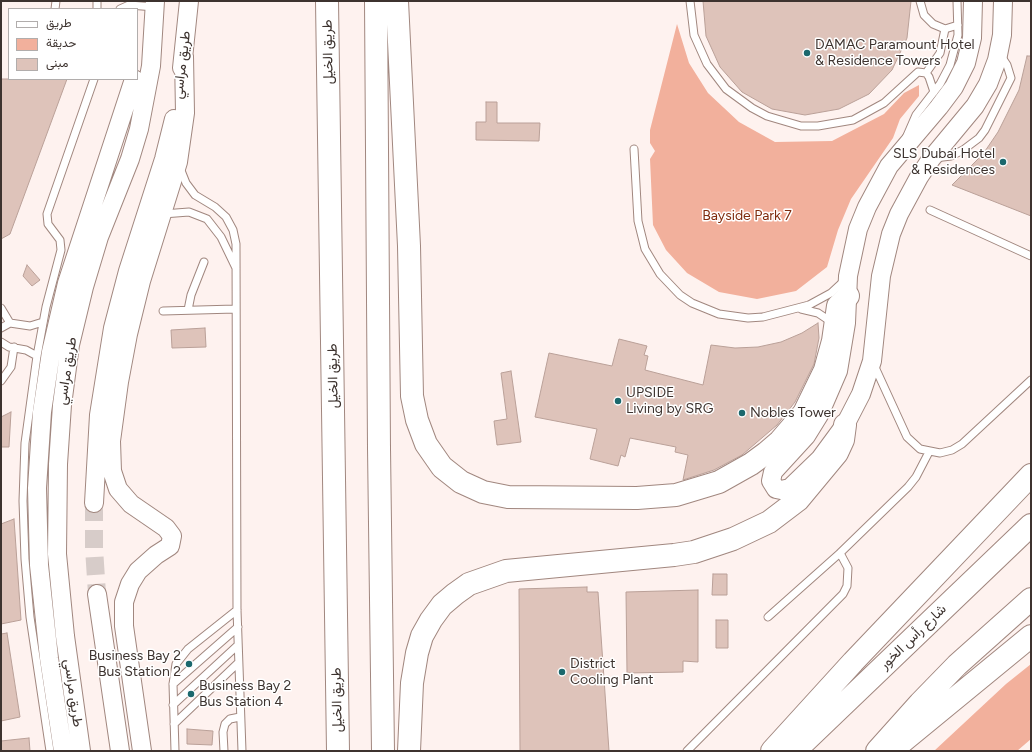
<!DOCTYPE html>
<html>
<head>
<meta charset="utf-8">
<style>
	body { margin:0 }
	#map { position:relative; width:1032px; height:752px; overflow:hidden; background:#fef2ef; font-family:Figtree,Vazirmatn,sans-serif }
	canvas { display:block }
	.frame { position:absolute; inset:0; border:2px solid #3d332f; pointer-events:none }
	.legend { position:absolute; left:8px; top:8px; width:130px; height:72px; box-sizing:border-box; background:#fff; border:1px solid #b1adac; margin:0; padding:5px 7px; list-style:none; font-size:12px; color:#3d332f }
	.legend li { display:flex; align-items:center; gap:8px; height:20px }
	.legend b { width:20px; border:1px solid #b1adac }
</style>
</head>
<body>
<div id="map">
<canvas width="1032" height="752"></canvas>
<div class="frame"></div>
<ul class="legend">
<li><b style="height:5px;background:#fff"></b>طريق</li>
<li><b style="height:11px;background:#f2b09c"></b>حديقة</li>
<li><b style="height:11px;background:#dec3ba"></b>مبنى</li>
</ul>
</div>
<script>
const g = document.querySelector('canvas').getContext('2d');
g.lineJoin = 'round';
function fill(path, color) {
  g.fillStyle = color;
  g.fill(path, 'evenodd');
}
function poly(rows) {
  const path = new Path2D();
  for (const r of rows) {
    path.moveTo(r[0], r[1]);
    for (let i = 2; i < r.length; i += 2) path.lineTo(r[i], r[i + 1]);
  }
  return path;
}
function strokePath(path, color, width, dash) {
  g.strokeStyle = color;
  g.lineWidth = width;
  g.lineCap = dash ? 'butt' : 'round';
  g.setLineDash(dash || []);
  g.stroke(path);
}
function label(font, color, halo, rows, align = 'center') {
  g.font = font + ' Figtree,Vazirmatn,sans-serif';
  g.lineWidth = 3;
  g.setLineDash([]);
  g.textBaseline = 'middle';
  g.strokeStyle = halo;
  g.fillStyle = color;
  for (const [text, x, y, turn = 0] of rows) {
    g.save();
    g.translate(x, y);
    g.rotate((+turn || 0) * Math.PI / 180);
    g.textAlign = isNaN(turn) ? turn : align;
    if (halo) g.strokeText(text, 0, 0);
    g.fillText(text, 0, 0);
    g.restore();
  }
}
fill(poly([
	[677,24,689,63,708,93,739,122,775,142,832,141,884,114,904,93,919,85,919,96,900,119,893,138,851,199,838,230,827,267,796,291,757,299,719,292,687,273,666,250,653,225,650,159,655,151,650,143,650,130],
	[1031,664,1031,739,1017,751,934,751,1006,684]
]), '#f2b09c');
const building = poly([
	[703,1,911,1,907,38,892,70,869,94,839,109,805,115,772,109,742,92,720,67,706,36,703,1],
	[1027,56,1031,56,1031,216,952,185,983,154,998,132,1019,90,1027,56],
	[1,79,67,79,10,234,1,239,1,79],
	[486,102,497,102,497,123,540,123,539,141,476,140,476,122,486,122,486,102],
	[27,265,40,280,32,286,23,276,27,265],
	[818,323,819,338,814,364,795,402,777,425,742,455,714,470,683,480,688,455,675,452,676,447,630,438,625,457,621,455,618,466,590,459,597,429,535,417,549,353,612,366,619,339,647,346,644,355,648,356,645,370,703,385,711,345,735,348,758,347,781,342,802,333,818,323],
	[205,328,206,347,172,348,171,330,205,328],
	[511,371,521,442,497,445,494,421,507,419,501,373,511,371],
	[11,412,9,447,1,447,1,417,11,412],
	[14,519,21,620,1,624,1,524,14,519],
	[713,574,727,574,727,595,712,595,713,574],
	[587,587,587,592,598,592,609,751,520,751,519,589,587,587],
	[698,590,698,662,683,661,683,672,627,673,626,592,698,590],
	[716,620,728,620,728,648,716,648,716,620],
	[7,633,20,717,1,721,1,634,7,633],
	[187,729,213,731,212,745,187,744,187,729],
	[29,738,30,751,1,751,1,741,29,738]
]);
fill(building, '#dec3ba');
strokePath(building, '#baa098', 1);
strokePath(poly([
	[94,503,94,548,97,594]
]), '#d7ccc9', 18, [18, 9]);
const service = poly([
	[690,1,694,35,707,64,726,89,752,108,767,116,801,126,818,126,853,120,884,103,918,72,926,73,929,77,934,92],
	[920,1,924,15,933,24,945,29,958,25],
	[55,9,56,1],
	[97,9,97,1],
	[120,9,129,5,155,7],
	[926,73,940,53,945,29],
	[906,138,916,115,940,84,950,65,958,35,957,1],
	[634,149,638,221,645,249,660,274,680,295,692,303,719,314,748,318,763,317,809,305,831,293,845,280],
	[935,158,951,156,963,150,979,138,985,130,1011,78,1007,65,1001,56],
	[180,168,186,183,195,195,215,207,226,217,233,230,236,244,237,610,242,751],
	[930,210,1031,256],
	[163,214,189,212,207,219,221,237,236,268],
	[1,308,10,323],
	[801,309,818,313,833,323],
	[188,310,191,295,204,262],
	[163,311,235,309],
	[1,328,10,323,30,326,43,322],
	[1,342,9,347,26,350,37,356],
	[874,365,907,437,920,449,940,453,952,450,962,444,1031,380],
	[1,381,11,367,14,347],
	[768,617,840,553,908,487,916,477,929,452],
	[173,684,238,627],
	[173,705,238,645],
	[174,724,238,663],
	[50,751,30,617,25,559,23,501,25,443,37,356,46,307,61,250,60,240,48,224,47,214,94,79],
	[175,751,173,684,176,664,188,649,237,610],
	[224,751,223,732,225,724,230,719,240,717],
	[687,751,843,594,847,586,848,568,840,553]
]);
const tertiary = poly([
	[973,1,972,38,966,63,954,87,939,107,889,166,867,207,858,229,848,276,846,323,838,371,819,415,806,436,773,472,771,481,776,489,781,490,790,488,820,459,845,425,861,394,872,361,881,276,891,234,899,214,919,177,931,159,975,106,988,84,997,60,1002,35,1003,1],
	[182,68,189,1],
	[94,503,99,415,113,328,128,271,164,159,174,119],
	[97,594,120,751],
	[63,751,49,658,39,565,37,488,42,412,51,352,67,283,134,79],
	[81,751,65,636,57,554,58,464,62,405,70,345,84,287,99,237,130,159,139,129,151,66,155,1],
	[142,751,124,626,124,602,130,584,138,571,156,555,170,546,172,536,166,528,131,504,118,489,112,471,111,441,119,382,128,334,141,281,178,162,185,113,184,56]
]);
const motorway = poly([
	[327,1,338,751],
	[376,1,379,448,383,751],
	[397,1,409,246,412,396,417,420,426,444,442,467,461,482,483,492,508,497,637,498,676,495,719,482,751,464,766,453,780,441,804,413,825,370,833,341,838,306,848,296],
	[409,751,412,683,417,653,422,636,431,620,442,605,455,594,469,584,506,571,674,555,694,552,733,539,769,522,798,500,837,453,843,440,845,425],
	[772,751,853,662,1031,475],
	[795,751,1031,525],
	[877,751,920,703,957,665,1031,599],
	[891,751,1031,636]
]);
strokePath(service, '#a1877f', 9);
strokePath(tertiary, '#a1877f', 20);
strokePath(motorway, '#a1877f', 24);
strokePath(service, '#fff', 7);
strokePath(tertiary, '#fff', 18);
strokePath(motorway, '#fff', 22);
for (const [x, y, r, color] of [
	[807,53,4,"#1b686d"],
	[1003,162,4,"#1b686d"],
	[618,401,4,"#1b686d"],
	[742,413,4,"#1b686d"],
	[189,664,4,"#1b686d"],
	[562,672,4,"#1b686d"],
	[191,694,4,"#1b686d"]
]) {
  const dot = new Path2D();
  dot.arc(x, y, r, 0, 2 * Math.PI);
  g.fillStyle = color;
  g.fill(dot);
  strokePath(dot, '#fff', 1.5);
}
label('14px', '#3d332f', '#fff', [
	["DAMAC Paramount Hotel",815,45],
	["& Residence Towers",815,61],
	["SLS Dubai Hotel",995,154,"right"],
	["& Residences",995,170,"right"],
	["UPSIDE",626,393],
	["Living by SRG",626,409],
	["Nobles Tower",750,413],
	["Business Bay 2",181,656,"right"],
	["Bus Station 2",181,672,"right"],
	["District",570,664],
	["Cooling Plant",570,680],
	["Business Bay 2",199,686],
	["Bus Station 4",199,702]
], 'left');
label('14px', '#3d332f', '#fff', [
	["طريق الخيل",328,52,-91],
	["طريق مراسي",182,65,-83],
	["طريق مراسي",67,371,-81],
	["طريق الخيل",333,376,-91],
	["شارع رأس الخور",913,637,-44],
	["طريق مراسي",73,693,82],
	["طريق الخيل",337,700,-91]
]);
label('14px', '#7f2b0d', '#fff', [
	["Bayside Park 7",747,216]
]);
</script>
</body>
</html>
